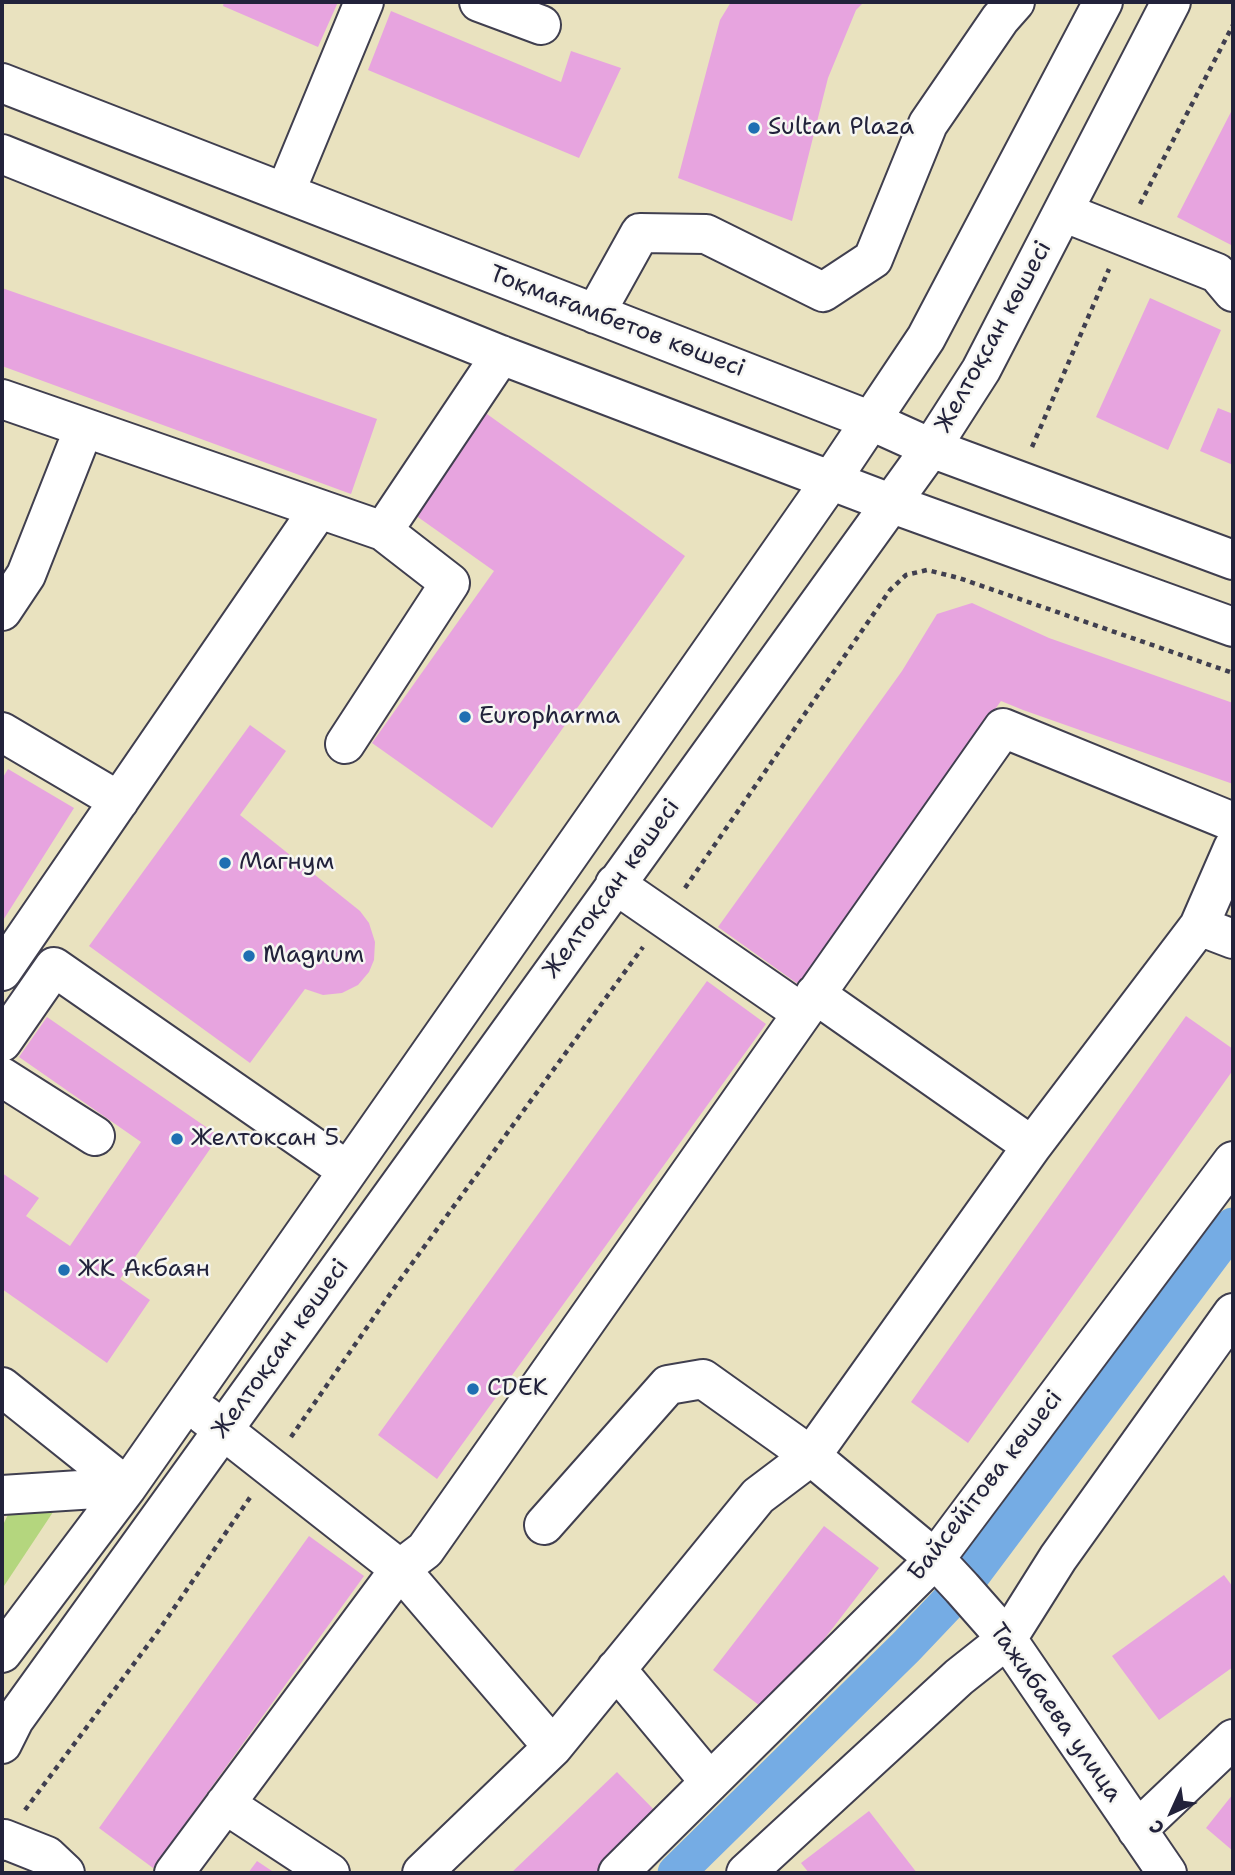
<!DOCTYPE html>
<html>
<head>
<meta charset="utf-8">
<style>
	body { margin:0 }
	#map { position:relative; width:1235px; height:1875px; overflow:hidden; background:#e9e2bf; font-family:"Shantell Sans",sans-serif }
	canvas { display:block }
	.frame { position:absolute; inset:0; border:4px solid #22223b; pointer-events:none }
	.north { position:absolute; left:1137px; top:1777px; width:70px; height:70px; -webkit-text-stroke:5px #f6f6f2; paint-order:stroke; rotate:225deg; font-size:19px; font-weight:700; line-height:28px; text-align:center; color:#22223b }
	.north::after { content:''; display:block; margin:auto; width:24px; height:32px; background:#22223b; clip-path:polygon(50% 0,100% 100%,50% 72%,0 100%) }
</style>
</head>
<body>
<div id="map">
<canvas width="1235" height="1875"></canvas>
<div class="frame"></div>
<div class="north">С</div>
</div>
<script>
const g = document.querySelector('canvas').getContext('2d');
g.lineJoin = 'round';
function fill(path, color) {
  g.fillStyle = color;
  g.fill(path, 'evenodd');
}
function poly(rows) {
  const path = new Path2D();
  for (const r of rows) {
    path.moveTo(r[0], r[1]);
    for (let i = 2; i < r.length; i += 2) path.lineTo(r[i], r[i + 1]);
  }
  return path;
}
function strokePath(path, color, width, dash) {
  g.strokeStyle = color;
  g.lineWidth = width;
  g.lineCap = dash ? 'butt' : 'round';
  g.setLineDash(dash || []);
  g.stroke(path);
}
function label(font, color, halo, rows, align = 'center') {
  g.font = font + ' "Shantell Sans",sans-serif';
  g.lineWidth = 5;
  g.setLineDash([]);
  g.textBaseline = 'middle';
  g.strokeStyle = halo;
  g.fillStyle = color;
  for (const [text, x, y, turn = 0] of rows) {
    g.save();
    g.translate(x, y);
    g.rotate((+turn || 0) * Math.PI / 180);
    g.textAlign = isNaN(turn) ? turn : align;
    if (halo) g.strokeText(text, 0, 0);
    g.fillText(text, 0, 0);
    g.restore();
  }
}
fill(poly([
	[15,1500,61,1500,2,1589,2,1527]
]), '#b4d67e');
strokePath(poly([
	[676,1873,906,1647,962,1588,1233,1226]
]), '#75ace4', 37);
fill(poly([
	[224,2,338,2,318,47,223,6],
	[731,2,864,2,856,10,828,78,792,221,678,178,720,20],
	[391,11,561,82,571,51,621,68,579,158,368,70],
	[1233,108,1233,246,1177,217],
	[2,288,377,419,351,494,2,366],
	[1150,298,1221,330,1168,450,1096,417],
	[1218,408,1233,414,1233,465,1200,451],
	[480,409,685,556,492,828,372,743,494,571,408,510],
	[972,603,1049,638,1233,703,1233,784,1023,710,1001,701,798,984,718,927,902,671,937,614],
	[250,725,286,751,240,815,360,911,369,923,375,942,374,960,369,972,358,985,342,993,323,995,305,989,250,1063,89,946],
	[8,769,74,808,2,922,2,779],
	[707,981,766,1024,437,1479,378,1435],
	[1186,1016,1233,1049,1233,1070,968,1443,911,1402],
	[47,1017,219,1136,120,1279,150,1300,107,1363,2,1289,2,1173,39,1198,26,1216,70,1246,141,1142,19,1057],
	[824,1526,879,1568,768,1712,713,1670],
	[309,1536,364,1576,153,1868,99,1828],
	[1224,1575,1233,1587,1233,1667,1159,1720,1112,1656],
	[617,1772,663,1819,606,1873,511,1873],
	[1233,1794,1233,1851,1206,1828],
	[869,1811,917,1873,809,1873,801,1863],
	[257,1861,275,1873,248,1873]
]), '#e7a4df');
const minor = poly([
	[479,2,541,25],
	[2,83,869,420,931,448,1233,560],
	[2,154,501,355,890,503,1233,627],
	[285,193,364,2],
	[1063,212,1217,273,1233,292],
	[595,314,640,233,706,234,823,292,873,259,928,124,1000,19,1015,2],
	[2,399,383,531,501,355],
	[2,611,26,575,84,428],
	[2,732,119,801],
	[345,744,450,583,383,531],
	[1233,848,1199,926,1233,939],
	[615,884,802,1013],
	[2,971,319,509],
	[815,994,1032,1146],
	[2,1042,54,967,348,1171],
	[2,1077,95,1136],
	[2,1387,127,1487],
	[204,1415,400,1569,553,1747],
	[2,1495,127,1487],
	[544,1525,668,1385,703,1379,811,1456,935,1559,962,1588,1007,1639,1167,1873],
	[2,1653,127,1487,831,480,926,338,1103,2],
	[616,1669,710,1782],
	[2,1744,14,1720,931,448,981,370,1171,2],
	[225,1804,330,1873],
	[1137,1830,1233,1739],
	[2,1841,4,1839,47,1856,65,1873],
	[174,1873,400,1569,425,1550,1003,728,1233,822],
	[422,1873,553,1747,758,1496,811,1456,1032,1146,1199,926],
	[618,1873,935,1559,1233,1161],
	[746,1873,959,1677,1007,1639,1058,1558,1233,1313]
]);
strokePath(minor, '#403f4f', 42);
strokePath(poly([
	[1140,204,1233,25],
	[1032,447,1109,269],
	[685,888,890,590,906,575,927,570,959,578,1233,673],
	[291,1437,397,1284,643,947],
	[25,1810,159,1630,251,1496]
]), '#403f4f', 4.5, [5, 5]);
strokePath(minor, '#fff', 38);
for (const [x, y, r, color] of [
	[754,128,7,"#1f6fb2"],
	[465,717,7,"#1f6fb2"],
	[225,863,7,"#1f6fb2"],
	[249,956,7,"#1f6fb2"],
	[177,1139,7,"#1f6fb2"],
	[64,1270,7,"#1f6fb2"],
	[473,1389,7,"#1f6fb2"]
]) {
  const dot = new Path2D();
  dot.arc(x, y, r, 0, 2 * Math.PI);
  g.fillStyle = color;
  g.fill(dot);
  strokePath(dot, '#f6f6f2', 2.5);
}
label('24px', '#22223b', '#f6f6f2', [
	["Sultan Plaza",768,128],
	["Europharma",479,717],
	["Магнум",239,863],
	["Magnum",263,956],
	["Желтоксан 5",191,1139],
	["ЖК Акбаян",78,1270],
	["CDEK",487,1389]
], 'left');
label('24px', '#22223b', '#f6f6f2', [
	["Тоқмағамбетов көшесі",617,322,21],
	["Желтоқсан көшесі",994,337,-61],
	["Желтоқсан көшесі",612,889,-54],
	["Желтоқсан көшесі",281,1349,-54],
	["Байсейітова көшесі",986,1486,-52],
	["Тажибаева улица",1055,1713,55]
]);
</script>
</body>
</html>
